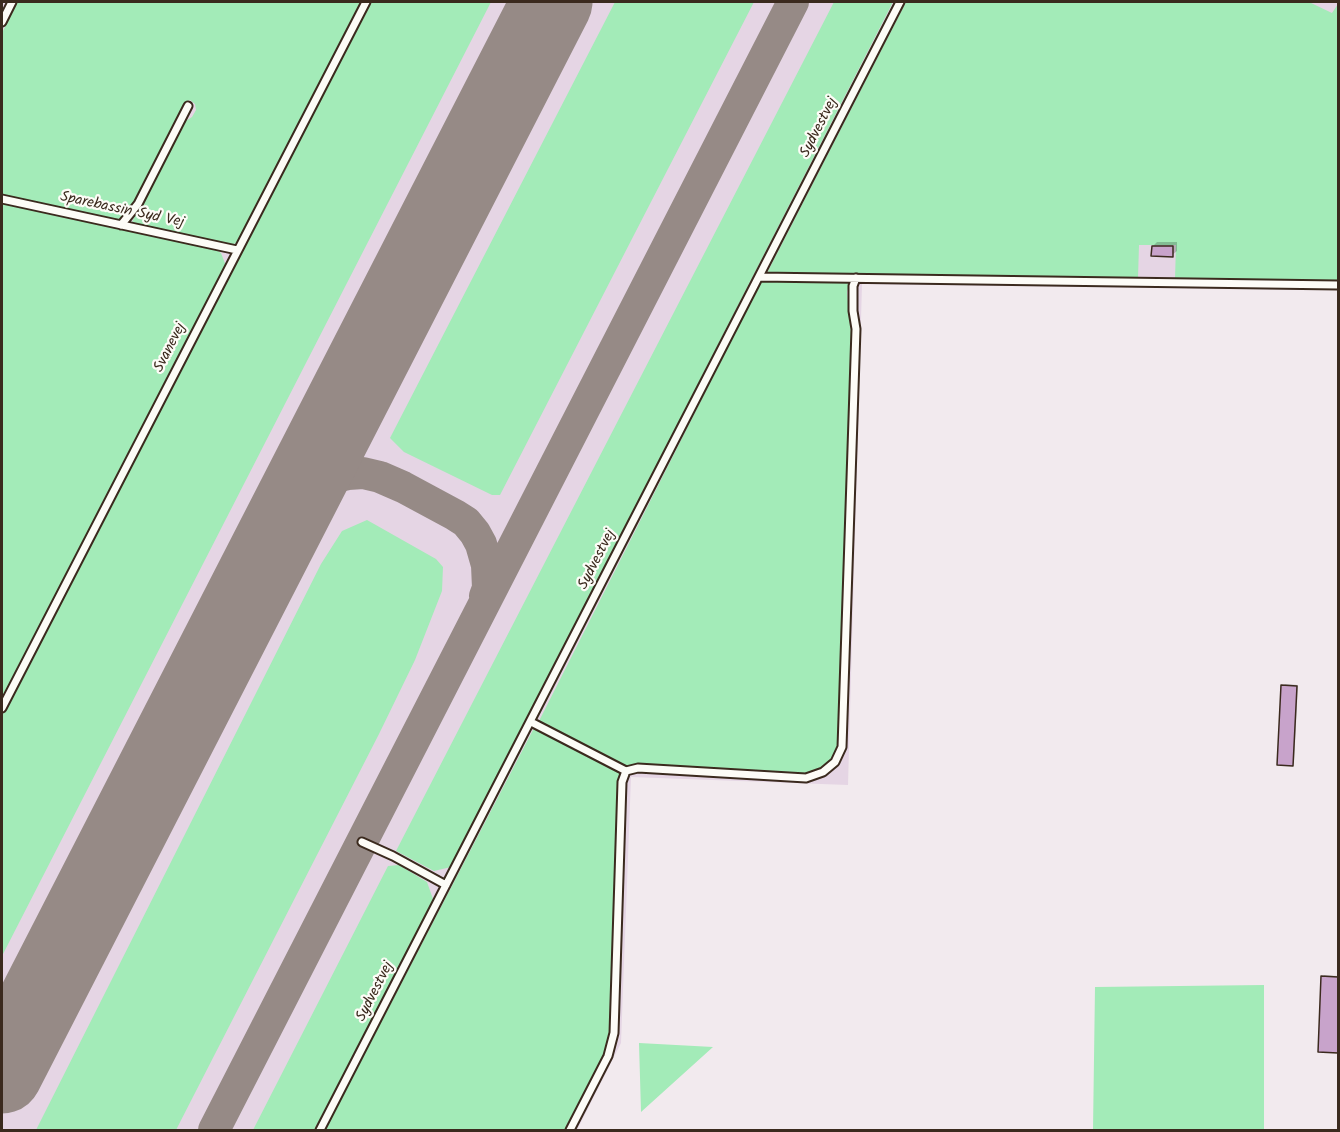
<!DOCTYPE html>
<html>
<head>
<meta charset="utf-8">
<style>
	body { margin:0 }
	#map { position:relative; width:1340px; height:1132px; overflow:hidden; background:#f2eaee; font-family:Kalam,sans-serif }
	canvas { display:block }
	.frame { position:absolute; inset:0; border:3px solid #3b2a1e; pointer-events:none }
</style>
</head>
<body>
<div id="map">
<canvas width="1340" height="1132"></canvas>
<div class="frame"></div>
</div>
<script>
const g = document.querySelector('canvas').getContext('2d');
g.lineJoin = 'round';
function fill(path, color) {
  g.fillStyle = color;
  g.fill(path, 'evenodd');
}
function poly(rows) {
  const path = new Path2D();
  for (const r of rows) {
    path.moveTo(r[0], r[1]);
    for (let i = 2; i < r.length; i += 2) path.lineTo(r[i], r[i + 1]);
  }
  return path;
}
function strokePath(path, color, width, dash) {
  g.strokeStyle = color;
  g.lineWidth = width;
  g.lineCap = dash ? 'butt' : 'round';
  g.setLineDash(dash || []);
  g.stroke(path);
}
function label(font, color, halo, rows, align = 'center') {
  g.font = font + ' Kalam,sans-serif';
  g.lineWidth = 4.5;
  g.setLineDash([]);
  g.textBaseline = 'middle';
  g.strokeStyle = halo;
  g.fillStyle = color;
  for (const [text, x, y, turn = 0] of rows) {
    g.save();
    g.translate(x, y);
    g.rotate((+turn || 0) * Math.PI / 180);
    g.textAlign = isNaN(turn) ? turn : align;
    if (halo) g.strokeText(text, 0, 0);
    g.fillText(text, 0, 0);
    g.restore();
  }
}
fill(poly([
	[2,2,1338,2,1338,290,862,284,848,785,631,777,621,1043,577,1130,2,1130]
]), '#e5d5e4');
fill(poly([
	[17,2,362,2,237,242,231,246,132,222,181,124,192,117,196,110,195,104,190,100,185,102,135,203,123,217,115,220,2,195,2,33],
	[369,2,491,2,2,956,2,716],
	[615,2,754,2,500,495,492,495,404,452,390,438],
	[834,2,893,2,451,867,434,871,396,851],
	[906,2,1309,2,1332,13,1338,4,1338,282,1175,279,1176,245,1139,245,1138,278,769,274,768,271],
	[2,201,215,249,221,253,226,266,2,701],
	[762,280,850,281,847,292,851,333,839,747,835,757,823,768,806,774,636,764,627,766,539,721],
	[367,520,436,559,443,567,442,591,415,660,379,734,176,1130,36,1130,321,564,342,531],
	[534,728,621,773,617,783,613,1002,610,1039,605,1056,566,1130,325,1130],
	[399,865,427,882,433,899,417,936,314,1130,253,1130,388,866],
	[1264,985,1264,1130,1093,1130,1095,987],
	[639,1043,713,1047,641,1112]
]), '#a3ebb8');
fill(poly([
	[1157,242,1177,242,1177,251,1172,255,1153,246],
	[1285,684,1298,685,1294,763,1292,764,1283,686],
	[1324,975,1338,976,1338,1051,1319,1050,1323,977]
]), '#0003');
strokePath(poly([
	[297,498,322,482,334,477,348,474,363,473,380,477,403,487,455,515,466,522,475,533,481,544,487,565,488,588,485,596],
	[214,1130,793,2]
]), '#968a86', 32);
strokePath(poly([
	[2,1073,552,2]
]), '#968a86', 81);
const building = poly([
	[1152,246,1173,246,1173,257,1151,256,1152,246],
	[1281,685,1297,686,1293,766,1277,765,1281,685],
	[1321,976,1338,977,1338,1053,1318,1052,1321,976]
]);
fill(building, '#c8a3cb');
strokePath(building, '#3b2a1e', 1.5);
const service = poly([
	[2,22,12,2],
	[2,199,237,250],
	[121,225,138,204,188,106],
	[759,277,1338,285],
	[2,708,366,2],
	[531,722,626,771,622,782,614,1033,608,1056,570,1130],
	[626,771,638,768,806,778,823,772,835,762,842,747,856,329,853,311,853,286,856,278],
	[362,842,393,856,446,885],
	[320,1130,900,2]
]);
strokePath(service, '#3b2a1e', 11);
strokePath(service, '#fdfcf7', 7);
label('15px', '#3b2a1e', '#fdfcf7', [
	["Sydvestvej",820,128,-63],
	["Sparebassin Syd Vej",122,211,12],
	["Svanevej",171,348,-63],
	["Sydvestvej",598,560,-63],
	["Sydvestvej",376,992,-63]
]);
</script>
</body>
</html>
